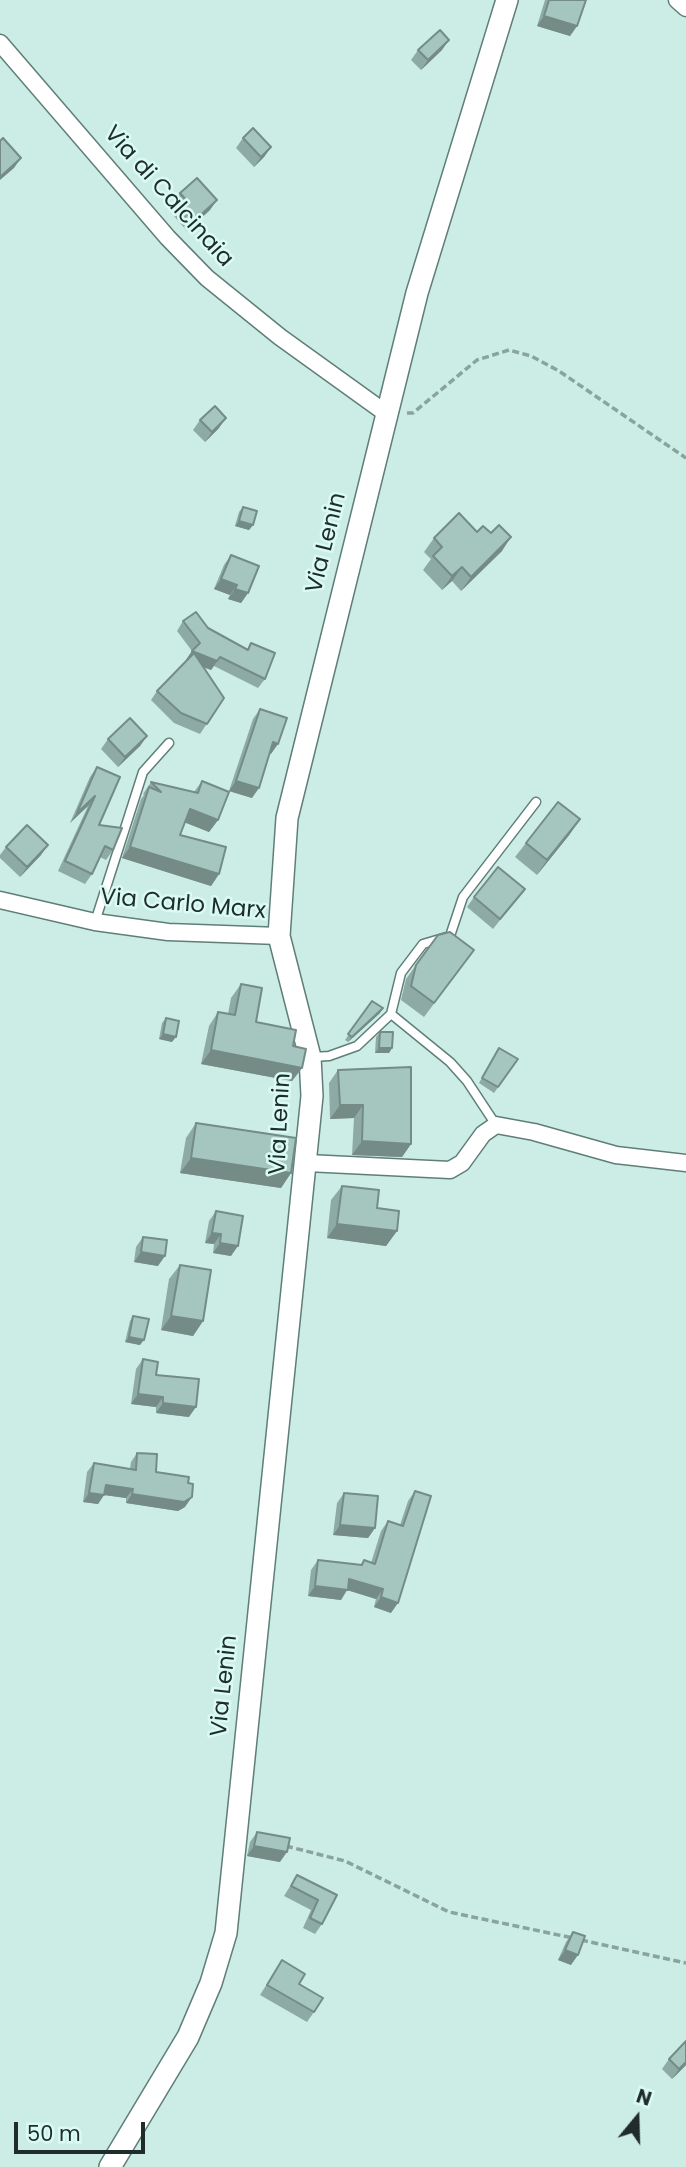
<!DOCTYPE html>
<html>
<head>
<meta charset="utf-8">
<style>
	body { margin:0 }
	#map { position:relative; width:686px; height:2167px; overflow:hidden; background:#ccede6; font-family:Poppins,sans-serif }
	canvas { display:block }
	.north { position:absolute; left:602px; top:2083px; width:70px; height:70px; -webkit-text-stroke:5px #d9fbf3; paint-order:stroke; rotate:19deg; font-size:19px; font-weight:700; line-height:28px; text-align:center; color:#1f2c29 }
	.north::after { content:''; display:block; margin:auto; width:24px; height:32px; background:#1f2c29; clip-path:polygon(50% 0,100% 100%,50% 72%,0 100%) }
	.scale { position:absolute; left:14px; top:2122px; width:131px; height:32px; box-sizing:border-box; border:4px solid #1f2c29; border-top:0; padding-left:9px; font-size:21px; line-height:24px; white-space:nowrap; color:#1f2c29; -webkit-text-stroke:5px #d9fbf3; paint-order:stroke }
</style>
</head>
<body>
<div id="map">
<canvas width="686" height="2167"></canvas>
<div class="north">N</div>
<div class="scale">50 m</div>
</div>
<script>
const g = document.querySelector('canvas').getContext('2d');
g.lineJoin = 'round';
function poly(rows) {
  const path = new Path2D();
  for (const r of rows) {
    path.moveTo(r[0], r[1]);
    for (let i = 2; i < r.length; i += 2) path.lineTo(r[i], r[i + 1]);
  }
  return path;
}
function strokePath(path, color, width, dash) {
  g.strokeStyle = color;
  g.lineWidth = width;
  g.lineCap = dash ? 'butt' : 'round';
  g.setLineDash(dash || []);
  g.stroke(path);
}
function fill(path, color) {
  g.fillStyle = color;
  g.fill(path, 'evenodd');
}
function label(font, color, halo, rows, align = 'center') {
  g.font = font + ' Poppins,sans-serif';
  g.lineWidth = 5;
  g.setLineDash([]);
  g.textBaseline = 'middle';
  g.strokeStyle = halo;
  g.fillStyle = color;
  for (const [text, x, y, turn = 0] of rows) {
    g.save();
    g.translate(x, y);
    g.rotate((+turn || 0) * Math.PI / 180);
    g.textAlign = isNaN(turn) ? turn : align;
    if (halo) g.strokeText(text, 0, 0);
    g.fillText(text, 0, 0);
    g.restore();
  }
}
const lane = poly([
	[95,922,143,772,169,743],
	[391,1014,450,1062,467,1081,496,1125],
	[313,1057,329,1056,357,1046,391,1014,401,973,423,944,450,936,463,897,536,802]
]);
const street = poly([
	[677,0,686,8],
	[0,43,168,238,207,278,280,337,387,414],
	[0,900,95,922,168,932,279,936],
	[307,1163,450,1170,462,1163,483,1134,496,1125,534,1132,616,1155,686,1163]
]);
const secondary = poly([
	[110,2167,188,2037,211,1983,226,1933,312,1096,310,1057,279,936,287,818,417,293,507,0]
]);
strokePath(lane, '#5f7e77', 11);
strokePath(street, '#5f7e77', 19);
strokePath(secondary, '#5f7e77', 24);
strokePath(poly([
	[407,413,413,413,477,360,509,350,531,356,559,371,686,458],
	[286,1846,345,1861,449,1912,573,1938],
	[581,1940,686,1963]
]), '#89a39d', 3.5, [7, 3.5]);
strokePath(lane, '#fff', 8);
strokePath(street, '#fff', 16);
strokePath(secondary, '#fff', 21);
fill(poly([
	[545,0,586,0,577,26,570,36,537,26],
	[418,50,442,50,421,70,411,60],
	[243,138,271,147,264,157,254,167,236,148],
	[180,193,210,210,187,231,174,216,178,209,173,203],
	[200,420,219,428,205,442,193,430],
	[243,507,253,525,249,530,235,526,239,512],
	[477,532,502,551,461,591,452,581,442,590,423,570,431,559,424,552,434,538],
	[231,555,248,593,241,603,228,599,230,595,214,589,224,565],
	[183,621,208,628,247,649,251,643,265,679,258,688,214,666,211,670,203,667,224,698,200,734,174,723,151,700,157,691,187,660,186,660,192,651,177,631],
	[260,709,271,754,270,753,252,798,229,791,253,719],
	[147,736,140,746,118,767,101,749,108,739],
	[97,767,99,825,113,850,106,860,100,857,92,874,85,884,58,871,88,806,70,823,90,777],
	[202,781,218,820,209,832,185,822,180,835,219,874,211,886,122,858,141,799,144,795,143,794,151,782,194,792],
	[570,834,537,875,515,857,526,843],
	[6,847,41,855,20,877,0,858,0,855],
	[525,889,493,929,467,907,474,897],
	[464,964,424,1017,401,1000,406,979,416,965],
	[241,984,256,1022,293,1046,302,1068,292,1081,201,1064,209,1026,218,1012,228,1014,231,998],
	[372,1001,380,1013,348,1042,345,1040],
	[166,1018,172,1042,159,1039,162,1023],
	[380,1032,392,1048,389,1053,375,1053,376,1037],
	[499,1048,518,1059,494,1093,479,1083],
	[338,1070,411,1144,402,1157,352,1155,354,1118,330,1119,329,1083],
	[196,1123,291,1173,281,1188,180,1173,186,1138],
	[342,1186,377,1208,397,1231,386,1246,327,1238,331,1200],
	[216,1211,231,1256,213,1253,214,1244,205,1243,209,1221],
	[143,1237,158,1266,134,1262,136,1247],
	[180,1265,203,1321,193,1336,161,1330,169,1279],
	[133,1316,140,1345,125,1342,130,1321],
	[143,1359,189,1417,156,1413,156,1407,131,1404,136,1369],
	[137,1453,185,1507,178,1511,126,1503,126,1498,104,1495,98,1504,83,1502,87,1472,94,1463,130,1469,131,1462],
	[415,1491,391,1613,374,1607,376,1599,347,1590,341,1600,308,1596,311,1570,318,1560,360,1565,364,1560,371,1563,381,1531,388,1521,400,1525,408,1501],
	[344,1493,375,1528,368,1538,333,1535,337,1503],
	[257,1832,280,1862,247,1856,250,1842],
	[297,1875,337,1895,322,1924,315,1934,303,1928,311,1910,284,1896],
	[573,1932,571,1965,558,1960,566,1942],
	[282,1960,299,1984,314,2012,307,2022,260,1995],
	[669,2059,686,2065,672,2079,662,2069]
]), '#8eaaa4');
fill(poly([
	[544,16,577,26,570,36,537,26],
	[449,40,442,50,421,70,428,60],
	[271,147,264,157,254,167,261,157],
	[21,158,14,168,0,180,0,177],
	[217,200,210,210,187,231,194,221],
	[226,418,219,428,205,442,212,432],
	[239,521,253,525,249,530,235,526],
	[511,537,502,551,461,591,471,577],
	[462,567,452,581,442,590,452,576],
	[221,579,237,585,230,595,214,589],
	[235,589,248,593,241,603,228,599],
	[192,651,220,657,211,670,186,660],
	[147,736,140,746,118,767,125,757],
	[273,742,278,744,271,754,266,752],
	[236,781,259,788,252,798,229,791],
	[95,796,88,806,70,823,77,813],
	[190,809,218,820,209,832,181,821],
	[580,819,570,834,537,875,547,860],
	[48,845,41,855,20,877,27,867],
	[130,847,219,874,211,886,122,858],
	[383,1008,380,1013,348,1042,352,1037],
	[163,1034,176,1037,172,1042,159,1039],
	[379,1048,392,1048,389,1053,375,1053],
	[211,1050,302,1068,292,1081,201,1064],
	[340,1105,363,1105,354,1118,330,1119],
	[362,1141,411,1144,402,1157,352,1155],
	[191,1158,291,1173,281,1188,180,1173],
	[337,1224,397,1231,386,1246,327,1238],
	[212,1233,221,1234,214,1244,205,1243],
	[220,1243,238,1246,231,1256,213,1253],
	[141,1252,165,1256,158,1266,134,1262],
	[171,1316,203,1321,193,1336,161,1330],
	[129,1337,144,1340,140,1345,125,1342],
	[138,1394,163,1397,156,1407,131,1404],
	[163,1403,196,1407,189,1417,156,1413],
	[106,1485,133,1489,126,1498,104,1495,98,1504,83,1502,89,1493],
	[132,1494,192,1497,185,1507,178,1511,126,1503],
	[340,1525,375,1528,368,1538,333,1535],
	[349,1579,383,1589,376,1599,347,1590,341,1600,308,1596,315,1586],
	[381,1597,398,1603,391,1613,374,1607],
	[254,1846,287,1852,280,1862,247,1856],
	[565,1950,578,1955,571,1965,558,1960],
	[686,2062,686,2065,672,2079,679,2069]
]), '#748b86');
const building = poly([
	[549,0,586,0,577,26,544,16,549,0],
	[440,30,449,40,428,60,418,50,440,30],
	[253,128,271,147,261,157,243,138,253,128],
	[3,138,21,158,0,177,0,141,3,138],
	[197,178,217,200,194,221,181,206,187,201,180,193,197,178],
	[215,406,226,418,212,432,200,420,215,406],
	[243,507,257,511,253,525,239,521,243,507],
	[459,513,477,532,483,526,491,533,499,525,511,537,471,577,462,567,452,576,433,556,442,547,434,538,459,513],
	[231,555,259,566,248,593,235,589,237,585,221,579,231,555],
	[196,612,208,628,248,650,251,643,275,653,265,679,220,657,217,661,192,651,200,643,183,621,196,612],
	[194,653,224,698,207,724,181,713,157,691,194,653],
	[260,709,287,718,278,744,273,742,259,788,236,781,260,709],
	[130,718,147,736,125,757,108,739,130,718],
	[97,767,120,777,99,825,122,828,113,850,105,846,92,874,65,861,95,796,77,813,97,767],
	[202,781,229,792,218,820,190,809,180,835,226,847,219,874,130,847,149,787,161,792,151,782,198,793,202,781],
	[558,802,580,819,547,860,526,843,558,802],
	[27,825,48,845,27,867,6,847,27,825],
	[498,867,525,889,500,919,474,897,498,867],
	[450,932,474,950,434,1003,411,986,416,965,438,935,450,932],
	[241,984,262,988,256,1022,296,1030,293,1046,306,1049,302,1068,211,1050,218,1012,235,1015,241,984],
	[372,1001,383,1008,352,1037,348,1034,372,1001],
	[166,1018,179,1021,176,1037,163,1034,166,1018],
	[380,1032,393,1032,392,1048,379,1048,380,1032],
	[499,1048,518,1059,498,1087,482,1078,499,1048],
	[411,1067,411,1144,362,1141,363,1105,340,1105,338,1070,411,1067],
	[196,1123,296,1138,291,1173,191,1158,196,1123],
	[342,1186,379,1190,377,1208,399,1211,397,1231,337,1224,342,1186],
	[216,1211,243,1216,238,1246,220,1243,221,1234,212,1233,216,1211],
	[143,1237,167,1240,165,1256,141,1252,143,1237],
	[180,1265,211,1270,203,1321,171,1316,180,1265],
	[133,1316,149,1319,144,1340,129,1337,133,1316],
	[143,1359,158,1362,156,1375,199,1379,196,1407,163,1403,163,1397,138,1394,143,1359],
	[137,1453,157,1454,156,1472,189,1477,188,1483,193,1484,192,1497,184,1502,132,1494,133,1489,106,1485,104,1495,89,1493,94,1463,136,1470,137,1453],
	[415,1491,431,1496,398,1603,381,1597,383,1589,349,1579,348,1590,315,1586,318,1560,362,1565,364,1560,375,1564,388,1521,403,1526,415,1491],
	[344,1493,378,1496,375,1528,340,1525,344,1493],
	[257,1832,290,1838,287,1852,254,1846,257,1832],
	[297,1875,337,1895,322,1924,310,1918,318,1900,291,1886,297,1875],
	[573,1932,585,1936,578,1955,565,1950,573,1932],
	[282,1960,305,1974,299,1984,323,1998,314,2012,267,1985,282,1960],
	[686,2041,686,2062,679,2069,669,2059,686,2041]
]);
fill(building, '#a5c6bf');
strokePath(building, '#748b86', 2);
label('23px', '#1f2c29', '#d9fbf3', [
	["Via di Calcinaia",168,197,48],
	["Via Lenin",327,543,-76],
	["Via Carlo Marx",183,905,5],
	["Via Lenin",281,1124,-87],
	["Via Lenin",225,1686,-84]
]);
</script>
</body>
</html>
